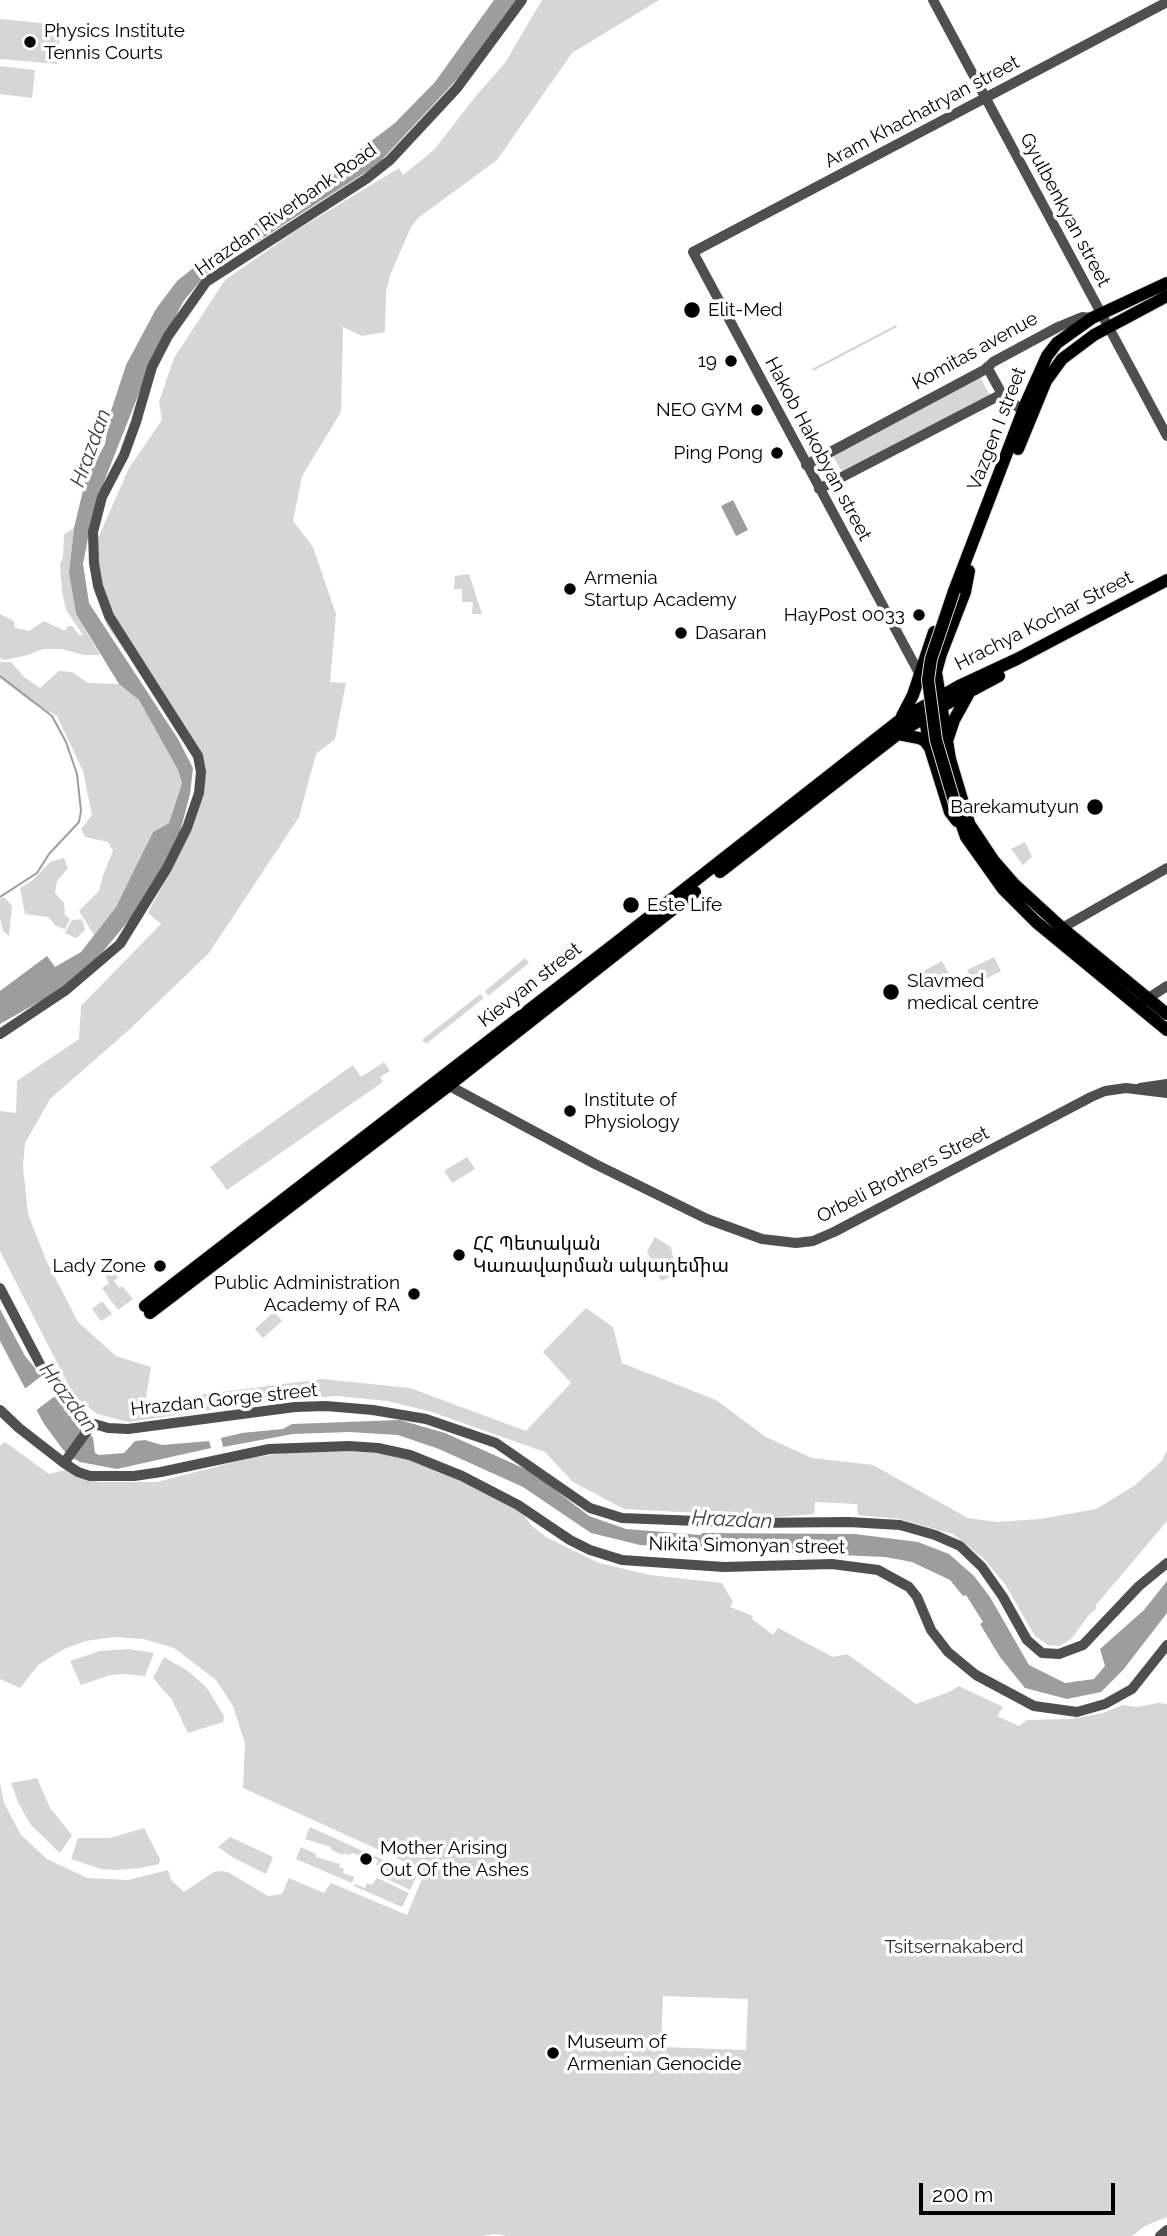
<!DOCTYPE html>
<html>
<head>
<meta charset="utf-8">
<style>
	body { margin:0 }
	#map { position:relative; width:1167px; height:2236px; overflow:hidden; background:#fff; font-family:Raleway,sans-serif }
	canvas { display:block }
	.scale { position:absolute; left:919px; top:2183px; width:196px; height:32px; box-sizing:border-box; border:4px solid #000; border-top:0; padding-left:9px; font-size:21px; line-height:24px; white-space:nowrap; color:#000; -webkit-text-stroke:5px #fff; paint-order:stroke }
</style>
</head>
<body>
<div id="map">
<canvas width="1167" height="2236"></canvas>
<div class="scale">200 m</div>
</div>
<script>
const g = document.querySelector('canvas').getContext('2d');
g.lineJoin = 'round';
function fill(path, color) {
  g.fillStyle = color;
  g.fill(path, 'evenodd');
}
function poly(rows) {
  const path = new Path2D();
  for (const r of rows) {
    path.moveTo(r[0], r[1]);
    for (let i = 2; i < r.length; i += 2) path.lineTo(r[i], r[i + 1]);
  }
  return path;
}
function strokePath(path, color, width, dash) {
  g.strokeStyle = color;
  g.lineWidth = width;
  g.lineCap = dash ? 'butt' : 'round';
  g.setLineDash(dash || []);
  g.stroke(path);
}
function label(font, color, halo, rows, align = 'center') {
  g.font = font + ' Raleway,"Noto Sans Armenian",sans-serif';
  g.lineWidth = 7;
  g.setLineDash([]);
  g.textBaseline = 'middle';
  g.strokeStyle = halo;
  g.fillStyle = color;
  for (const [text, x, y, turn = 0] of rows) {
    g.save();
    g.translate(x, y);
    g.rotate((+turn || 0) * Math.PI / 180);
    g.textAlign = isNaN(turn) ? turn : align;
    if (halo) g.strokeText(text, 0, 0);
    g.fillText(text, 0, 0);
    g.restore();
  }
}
fill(poly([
	[542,0,659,0,572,53,497,160,418,218,411,227,391,273,386,291,385,332,362,336,343,327,341,412,302,476,293,521,313,547,336,614,330,682,346,683,335,739,316,754,299,817,209,953,130,1029,50,1099,25,1143,23,1167,28,1214,46,1260,78,1322,116,1356,151,1367,145,1402,322,1379,410,1388,526,1431,571,1383,543,1352,586,1308,613,1327,622,1363,716,1400,766,1437,812,1458,873,1465,968,1518,997,1522,1040,1519,1096,1509,1134,1486,1162,1461,1167,1450,1167,1521,1096,1605,1096,1609,1088,1616,1072,1638,1060,1646,1048,1645,1035,1636,1005,1584,983,1558,953,1534,900,1519,858,1515,857,1504,815,1502,814,1514,776,1517,624,1509,573,1482,545,1452,429,1411,387,1401,337,1396,255,1403,129,1422,97,1414,74,1396,0,1251,0,1111,16,1113,17,1081,79,1039,81,1006,161,924,148,913,189,834,203,791,192,750,148,676,127,654,107,626,97,592,92,552,129,468,162,420,159,402,174,358,225,280,297,230,399,168,403,175,434,150,475,97,505,63],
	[0,19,61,25,57,64,0,59],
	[0,66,35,70,32,98,0,94],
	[896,325,897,327,813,371,812,369],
	[980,377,990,395,842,472,832,454],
	[74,528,69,573,76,614,100,655,85,655,61,649,43,649,28,655,4,660,0,658,0,614,14,621,15,628,29,631,44,621,65,631,68,626,72,626,79,635,83,635,66,610,62,592,60,564,63,557,64,534],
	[469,574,482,614,472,614,473,602,462,602,462,589,454,589,455,576],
	[0,662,11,662,24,677,40,688,59,671,72,672,88,683,119,684,139,700,178,770,182,783,169,823,153,832,116,907,94,935,79,911,99,891,103,875,113,851,108,842,85,837,81,829,92,815,83,771,57,716,31,702,0,678],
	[1025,842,1032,857,1023,865,1011,849],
	[64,858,68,868,57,881,55,893,64,903,65,915,70,919,65,929,56,926,48,917,25,914,20,888,33,880,50,862],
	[4,897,12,906,9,936,3,931,0,918,0,899],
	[82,919,85,930,76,938,65,933,72,920],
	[994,957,1001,971,974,985,967,970],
	[525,958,529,963,488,996,485,991],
	[942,961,950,976,923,991,915,976],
	[480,994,484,998,426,1044,422,1040],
	[384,1062,390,1071,380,1077,383,1082,227,1190,210,1167,353,1065,361,1077],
	[467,1157,475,1169,452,1183,444,1171],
	[655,1237,671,1247,676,1274,661,1281,647,1251],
	[113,1270,118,1277,114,1281,119,1288,122,1286,133,1299,118,1310,102,1288,109,1283,105,1275],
	[102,1301,112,1314,101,1321,92,1309],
	[274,1312,282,1321,263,1338,255,1329],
	[5,1442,49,1474,65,1470,98,1482,157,1482,250,1458,310,1449,405,1455,462,1479,523,1514,532,1526,546,1537,599,1563,650,1575,722,1583,733,1602,730,1607,753,1616,752,1619,773,1635,778,1628,833,1657,847,1654,916,1704,949,1692,959,1686,1003,1707,997,1716,1019,1726,1027,1720,1071,1719,1103,1713,1123,1705,1137,1707,1158,1703,1167,1704,1167,2217,1145,2226,1132,2236,507,2236,495,2234,481,2236,0,2236,0,1783,4,1803,21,1835,47,1859,87,1878,128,1880,168,1870,171,1880,184,1892,214,1872,221,1871,228,1872,268,1896,282,1894,289,1878,324,1893,331,1883,407,1915,425,1871,243,1788,245,1743,233,1706,216,1680,174,1648,143,1639,114,1637,86,1641,64,1649,38,1665,20,1688,0,1679,0,1446],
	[663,1996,748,1999,746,2050,661,2047],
	[127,1649,154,1653,145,1676,124,1674,110,1675,81,1685,70,1661,100,1651],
	[164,1657,188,1671,207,1688,224,1716,223,1722,188,1733,172,1700,153,1678],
	[37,1778,50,1808,72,1835,60,1853,30,1824,18,1802,11,1783],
	[310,1827,365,1852,363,1857,352,1853,350,1855,344,1853,343,1855,331,1850,331,1847,305,1839],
	[144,1828,160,1859,159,1864,140,1868,115,1870,101,1869,71,1859,78,1838,110,1838],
	[230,1837,273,1857,266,1874,234,1858,218,1847],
	[301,1847,316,1854,316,1857,340,1864,339,1867,344,1869,343,1873,354,1877,352,1883,296,1859],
	[368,1853,417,1875,410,1890,379,1875,380,1867,376,1865,378,1860,367,1855],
	[377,1878,409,1893,402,1907,354,1886,355,1884,365,1888,367,1883,372,1885]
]), '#d6d6d6');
fill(poly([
	[494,0,516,0,459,77,377,165,205,275,183,302,149,368,105,479,90,528,83,564,89,603,178,739,193,768,190,794,180,832,144,902,96,960,58,991,0,1024,0,991,47,956,55,967,81,952,116,907,153,832,169,823,182,783,178,770,139,700,119,684,76,614,69,573,74,528,85,482,105,444,110,414,126,365,156,309,177,281,217,249,313,185,395,123,435,82],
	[733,500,748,530,736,536,721,506],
	[0,1309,25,1356,93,1438,95,1453,99,1455,124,1453,135,1441,145,1440,162,1445,209,1441,211,1448,117,1469,80,1462,71,1457,64,1451,44,1424,0,1341],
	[400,1420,445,1433,532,1472,589,1516,626,1529,701,1535,702,1533,855,1534,918,1542,949,1554,974,1576,990,1597,1029,1665,1065,1683,1094,1679,1105,1666,1100,1649,1144,1610,1167,1581,1167,1613,1123,1670,1101,1692,1067,1699,1025,1688,1000,1657,980,1624,983,1622,966,1595,963,1596,950,1580,912,1562,885,1557,724,1550,661,1543,656,1546,640,1545,591,1533,523,1487,439,1449,398,1435,349,1432,293,1434,223,1447,221,1438,242,1433,283,1429,292,1424]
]), '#9d9d9d');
fill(poly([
	[44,1374,59,1393,34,1412,22,1391]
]), '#fff');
strokePath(poly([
	[0,676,52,716,66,742,77,774,81,811,79,822,49,854,37,873,0,897]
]), '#9d9d9d', 2);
const major = poly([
	[1018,449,1046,381,1062,359,1094,335,1167,296],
	[954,591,1026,403,1047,356,1057,343,1092,318,1167,283],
	[923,709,930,748,950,812,957,821],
	[902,716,913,695,934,632],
	[898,734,919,738,925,741,930,748],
	[948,738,954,720,970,691],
	[957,811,966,837,1003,889,1036,922,1167,1030],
	[964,816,994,861,1014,884,1062,928,1167,1014],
	[969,823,950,759,936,672,941,654,965,592,969,571],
	[720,872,898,734,941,707,999,676],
	[145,1306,617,942,900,720,959,686,1017,659,1167,580],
	[150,1313,447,1087,695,892]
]);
strokePath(major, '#dbdbdb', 14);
strokePath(poly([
	[933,0,1167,436],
	[987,367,1002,394,1023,411],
	[806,465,986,369,993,362,1058,327,1082,317,1092,318],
	[819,489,1002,394],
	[919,673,693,252,1167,2],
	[1062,928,1167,868],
	[1144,1001,1167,986],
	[0,1034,66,990,120,944,167,868,187,828,199,793,201,772,198,756,109,616,98,586,94,563,93,532,102,497,124,455,136,422,152,367,168,336,206,282,366,179,390,160,457,88,522,0],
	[444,1083,595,1164,707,1219,762,1239,796,1243,813,1241,834,1232,1091,1097,1105,1091,1126,1088,1167,1093],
	[1140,1088,1167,1084],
	[0,1288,42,1368,88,1422],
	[0,1410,19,1428,64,1463,78,1472,90,1476,134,1476,161,1472,269,1449,349,1446,378,1448,410,1455,462,1476,518,1505,570,1540,590,1550,622,1560,724,1567,832,1564,878,1570,909,1587,917,1597,931,1630,948,1652,976,1675,1034,1706,1077,1712,1105,1704,1132,1689,1167,1645],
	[88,1422,108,1428,128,1429,295,1407,326,1406,373,1410,426,1419,496,1443,590,1508,622,1518,747,1523,849,1522,900,1525,935,1535,960,1546,982,1567,1003,1597,1027,1640,1042,1653,1059,1654,1083,1645,1139,1586,1167,1563],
	[64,1463,87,1431,88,1422],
	[1160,2236,1167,2230]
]), '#4f4f4f', 10);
strokePath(major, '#000', 12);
const majorBridge = poly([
	[954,591,931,659,928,680,936,740,957,811]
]);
strokePath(majorBridge, '#dbdbdb', 14, []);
strokePath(majorBridge, '#000', 12);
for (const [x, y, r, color] of [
	[30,42,7,"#000"],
	[692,310,9,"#000"],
	[731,361,7,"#000"],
	[757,410,7,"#000"],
	[777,453,7,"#000"],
	[570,589,7,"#000"],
	[919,615,7,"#000"],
	[681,633,7,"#000"],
	[1095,807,9,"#000"],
	[631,905,9,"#000"],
	[891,992,9,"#000"],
	[570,1111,7,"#000"],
	[459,1255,7,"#000"],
	[160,1266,7,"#000"],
	[414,1294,7,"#000"],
	[366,1859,7,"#000"],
	[553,2053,7,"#000"]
]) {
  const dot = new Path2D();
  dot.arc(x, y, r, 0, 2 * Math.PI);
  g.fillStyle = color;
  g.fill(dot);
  strokePath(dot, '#fff', 2.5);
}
label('19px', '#000', '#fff', [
	["Physics Institute",44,31],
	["Tennis Courts",44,53],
	["Elit-Med",708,310],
	["19",717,361,"right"],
	["NEO GYM",743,410,"right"],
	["Ping Pong",763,453,"right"],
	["Armenia",584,578],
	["Startup Academy",584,600],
	["HayPost 0033",905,615,"right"],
	["Dasaran",695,633],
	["Barekamutyun",1079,807,"right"],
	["Este Life",647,905],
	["Slavmed",907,981],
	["medical centre",907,1003],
	["Institute of",584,1100],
	["Physiology",584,1122],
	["ՀՀ Պետական",473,1244],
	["Կառավարման ակադեմիա",473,1266],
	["Lady Zone",146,1266,"right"],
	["Public Administration",400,1283,"right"],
	["Academy of RA",400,1305,"right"],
	["Mother Arising",380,1848],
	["Out Of the Ashes",380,1870],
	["Museum of",567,2042],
	["Armenian Genocide",567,2064]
], 'left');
label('19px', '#000', '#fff', [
	["Aram Khachatryan street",922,112,-28],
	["Hrazdan Riverbank Road",286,210,-35],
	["Gyulbenkyan street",1065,210,62],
	["Komitas avenue",975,351,-29],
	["Vazgen I street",997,429,-69],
	["Hakob Hakobyan street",818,449,62],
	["Hrachya Kochar Street",1044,621,-27],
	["Kievyan street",530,985,-38],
	["Orbeli Brothers Street",903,1175,-27],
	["Hrazdan Gorge street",224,1400,-6],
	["Nikita Simonyan street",747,1546,1]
]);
label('19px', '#2d2d2d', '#fff', [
	["Tsitsernakaberd",954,1947]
]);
label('italic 21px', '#3e3e3e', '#fff', [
	["Hrazdan",91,448,-70],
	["Hrazdan",68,1398,53],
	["Hrazdan",732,1520,3]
]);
</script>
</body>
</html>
